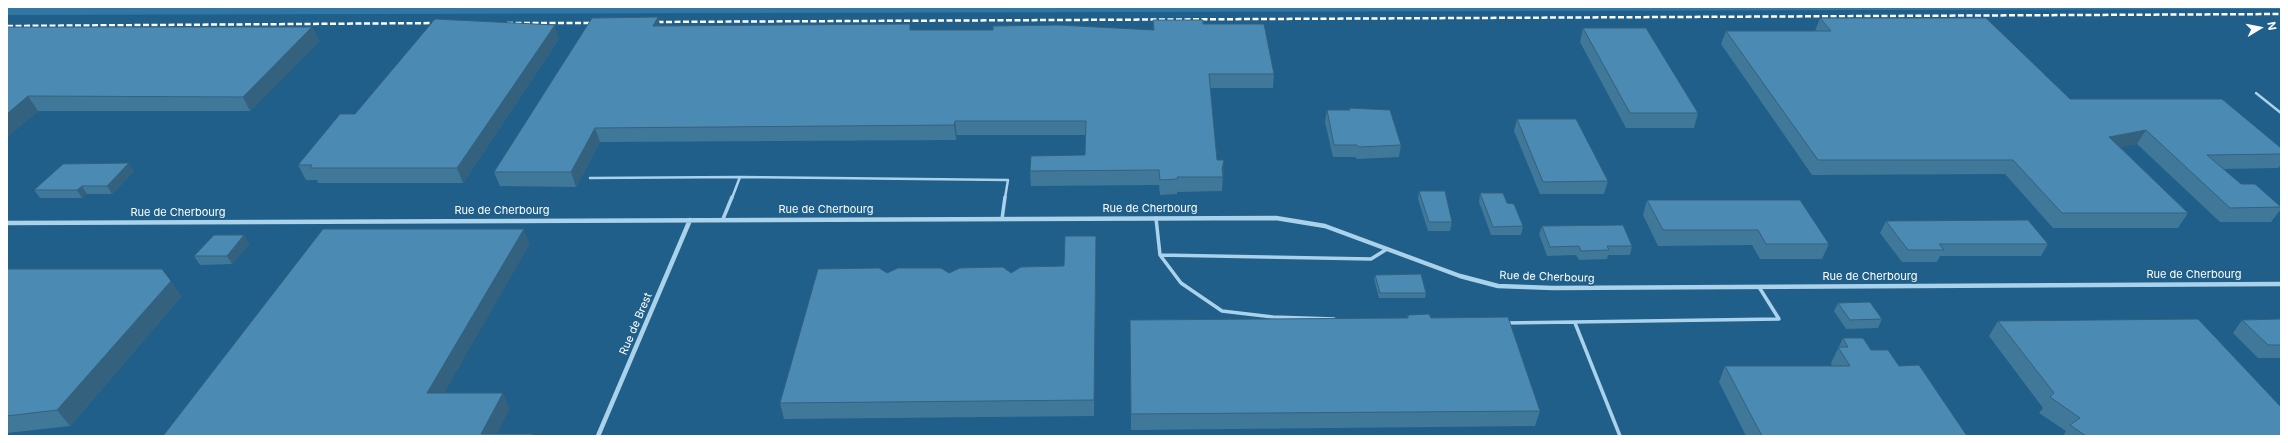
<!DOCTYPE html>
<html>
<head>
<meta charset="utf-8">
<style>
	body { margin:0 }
	#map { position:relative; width:2288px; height:443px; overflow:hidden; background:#1f5f89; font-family:Inter,sans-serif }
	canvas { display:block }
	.frame { position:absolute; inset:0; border:8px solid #fff; pointer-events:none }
	.north { position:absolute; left:2240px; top:8px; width:40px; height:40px; -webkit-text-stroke:3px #1f5f89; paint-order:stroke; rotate:80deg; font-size:11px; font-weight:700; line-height:16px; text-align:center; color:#fff }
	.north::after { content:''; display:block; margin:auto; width:14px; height:18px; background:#fff; clip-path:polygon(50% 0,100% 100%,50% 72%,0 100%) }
</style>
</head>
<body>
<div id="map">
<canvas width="2288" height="443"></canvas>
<div class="frame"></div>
<div class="north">N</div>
</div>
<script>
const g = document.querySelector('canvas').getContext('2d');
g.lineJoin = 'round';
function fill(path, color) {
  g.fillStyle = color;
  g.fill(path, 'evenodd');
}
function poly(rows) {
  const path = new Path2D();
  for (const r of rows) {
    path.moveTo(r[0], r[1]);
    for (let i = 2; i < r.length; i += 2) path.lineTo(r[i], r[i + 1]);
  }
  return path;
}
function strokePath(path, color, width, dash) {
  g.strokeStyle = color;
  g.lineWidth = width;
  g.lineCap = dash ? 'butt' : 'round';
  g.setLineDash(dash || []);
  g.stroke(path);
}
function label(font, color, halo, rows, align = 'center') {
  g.font = font + ' Inter,sans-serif';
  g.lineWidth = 3.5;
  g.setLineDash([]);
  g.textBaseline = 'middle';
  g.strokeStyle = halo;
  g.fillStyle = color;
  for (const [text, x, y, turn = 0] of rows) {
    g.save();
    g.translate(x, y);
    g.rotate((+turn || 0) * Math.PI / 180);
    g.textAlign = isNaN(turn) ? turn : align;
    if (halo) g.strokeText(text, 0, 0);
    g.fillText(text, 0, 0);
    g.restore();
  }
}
fill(poly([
	[7,7,2281,7,2281,9,7,15]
]), '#2f78a5');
strokePath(poly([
	[2256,93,2281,113],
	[590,178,740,177],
	[732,198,740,177,1008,180,1005,198]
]), '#aad2eb', 2.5);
strokePath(poly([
	[1156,218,1160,255,1181,283,1222,311,1273,317,1334,319],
	[723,219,732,197],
	[1002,219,1005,197],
	[1160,255,1371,259,1387,249],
	[1505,323,1779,319,1759,287],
	[1575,323,1620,436]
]), '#aad2eb', 3.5);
strokePath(poly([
	[7,223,1276,218,1325,226,1460,276,1498,286,1553,288,2281,284],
	[598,436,690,220]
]), '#aad2eb', 4.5);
strokePath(poly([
	[649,22,2281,14],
	[507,23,599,23],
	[7,26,443,23]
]), '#fff', 2.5, [6, 2.5]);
fill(poly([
	[1820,18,2070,99,2281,148,2281,165,2278,168,2223,169,2241,184,2281,207,2281,209,2271,222,2220,222,2137,144,2120,147,2188,213,2178,228,2053,228,2005,174,1812,175,1721,44,1726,31,1815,31],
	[1153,20,1203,24,1274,74,1273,88,1210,88,1217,160,1224,160,1222,191,1177,192,1177,194,1160,195,1159,185,1031,186,1030,171,1085,155,1085,135,957,135,956,140,600,142,576,187,500,186,494,172,661,26,911,30,1153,30],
	[7,27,312,27,319,41,250,111,38,111,7,137],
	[1583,28,1698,113,1694,128,1626,128,1580,42],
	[559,39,463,183,318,183,317,180,306,180,298,165,355,114],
	[1349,108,1401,145,1399,157,1357,159,1355,157,1333,157,1325,122,1327,110,1349,110],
	[1517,119,1608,181,1604,194,1540,194,1514,131],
	[134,171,112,194,87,194,82,198,40,198,34,190],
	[1419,191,1452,222,1450,231,1428,231,1418,199],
	[1480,193,1507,203,1523,226,1521,235,1491,235,1479,202],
	[1647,200,1829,244,1822,259,1760,259,1752,245,1658,246,1643,215],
	[1886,221,2048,244,2041,256,1940,256,1937,262,1902,262,1880,233],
	[1542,226,1632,246,1630,255,1608,255,1607,259,1579,260,1576,255,1547,256,1539,234],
	[244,235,249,244,232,264,200,265,194,256],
	[1096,252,1094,416,784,419,780,403,887,273,1011,273,1064,266],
	[7,269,171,281,181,297,70,426,7,433],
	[1375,275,1426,293,1425,298,1379,298,1374,279],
	[1838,303,1882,319,1878,328,1846,329,1834,311],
	[1408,315,1431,318,1540,411,1535,426,1131,430,1130,320,1407,318],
	[2281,319,2281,358,2258,358,2233,333,2242,320],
	[1998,321,2281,436,2063,436,2066,431,2039,413,2043,408,1989,336],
	[1843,338,1871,350,1899,366,1967,436,1746,436,1719,382,1725,366,1832,366,1831,363]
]), '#40789a');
fill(poly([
	[658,17,662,31,653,26],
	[555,25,559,39,463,183,457,168],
	[312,27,319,41,250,111,243,97],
	[28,96,38,111,7,137,7,114],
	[955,121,957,135,956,140,954,125],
	[595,128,600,142,576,187,571,172],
	[2146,130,2137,144,2101,151,2109,137],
	[1224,160,1224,175,1223,178,1222,169],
	[129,163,134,171,112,194,107,186],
	[82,186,87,194,82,198,77,190],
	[524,229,530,244,435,409,427,393],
	[244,235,249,244,232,264,227,256],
	[1096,236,1096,252,1094,416,1094,400],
	[171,281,181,297,70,426,57,410],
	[503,393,510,409,496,436,481,434]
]), '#34617d');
const building = poly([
	[658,17,653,26,910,24,910,30,993,30,993,26,1058,25,1154,30,1153,20,1203,20,1203,24,1264,24,1274,74,1209,74,1217,160,1224,160,1222,169,1223,177,1177,177,1178,179,1160,180,1159,170,1030,171,1031,156,1085,155,1086,121,955,121,954,125,595,128,571,172,494,172,592,18,658,17],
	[1820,18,1986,18,2070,99,2222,99,2281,148,2281,154,2207,155,2241,184,2255,184,2281,207,2230,208,2146,130,2109,137,2188,213,2062,213,2013,160,1818,160,1726,31,1831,31,1820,18],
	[435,19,555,25,457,168,310,168,312,165,298,165,340,114,355,114,435,19],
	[7,27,312,27,243,97,28,96,7,114,7,27],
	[1583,28,1646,28,1698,113,1630,113,1583,28],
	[1349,108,1390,110,1401,145,1359,147,1357,145,1334,145,1327,110,1350,110,1349,108],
	[1517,119,1576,119,1608,181,1543,182,1517,119],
	[129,163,107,186,82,186,77,190,34,190,63,164,129,163],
	[1419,191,1445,191,1452,222,1429,222,1419,191],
	[1480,193,1503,193,1507,203,1514,204,1523,226,1493,227,1480,193],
	[1647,200,1800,200,1829,244,1766,244,1758,230,1663,230,1647,200],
	[2028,220,2048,244,1939,244,1944,250,1908,250,1886,221,2028,220],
	[1623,225,1632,246,1607,246,1609,250,1581,251,1579,246,1550,247,1542,226,1623,225],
	[323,229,524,229,427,393,503,393,481,434,533,434,532,436,163,436,323,229],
	[214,235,244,235,227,256,194,256,214,235],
	[1065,236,1096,236,1094,400,780,403,818,269,879,268,887,273,898,268,941,268,949,273,960,268,1003,267,1011,273,1021,267,1064,266,1065,236],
	[7,269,162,269,171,281,57,410,7,416,7,269],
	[1421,274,1426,293,1380,293,1375,275,1421,274],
	[1870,302,1882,319,1850,320,1838,303,1870,302],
	[1429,314,1431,318,1508,317,1540,411,1131,414,1130,320,1408,318,1408,315,1429,314],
	[2198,319,2281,407,2281,436,2086,436,2070,425,2080,418,2050,397,2054,393,1998,321,2198,319],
	[2281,319,2281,345,2268,345,2242,320,2281,319],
	[1843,338,1863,338,1871,350,1888,350,1899,366,1919,365,1967,436,1762,436,1725,366,1850,366,1838,347,1848,347,1843,338]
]);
fill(building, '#4b8bb3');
strokePath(building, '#34617d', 1);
label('11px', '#fff', '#1f5f89', [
	["Rue de Cherbourg",1150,209],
	["Rue de Cherbourg",826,210],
	["Rue de Cherbourg",502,211],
	["Rue de Cherbourg",178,213],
	["Rue de Cherbourg",2194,275],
	["Rue de Cherbourg",1547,277,2],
	["Rue de Cherbourg",1870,277],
	["Rue de Brest",636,324,-67]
]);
</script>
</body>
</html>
